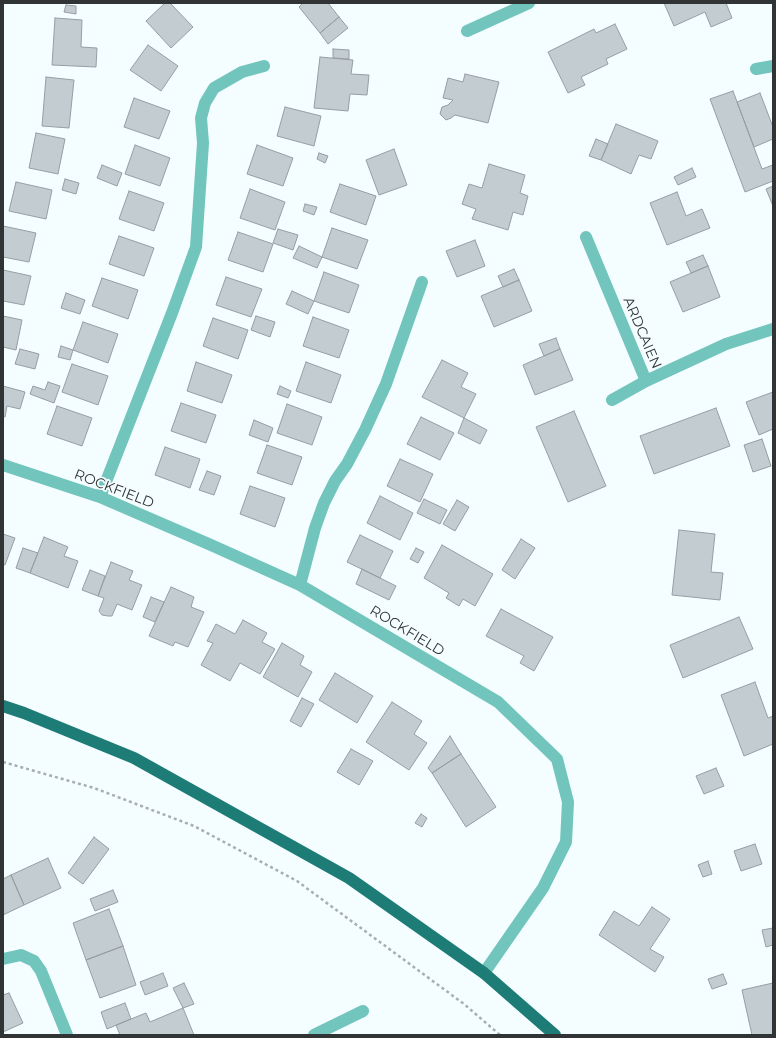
<!DOCTYPE html>
<html>
<head>
<meta charset="utf-8">
<style>
	body { margin:0 }
	#map { position:relative; width:776px; height:1038px; overflow:hidden; background:#f4fdff; font-family:Montserrat,sans-serif }
	canvas { display:block }
	.frame { position:absolute; inset:0; border:4px solid #303435; pointer-events:none }
</style>
</head>
<body>
<div id="map">
<canvas width="776" height="1038"></canvas>
<div class="frame"></div>
</div>
<script>
const g = document.querySelector('canvas').getContext('2d');
g.lineJoin = 'round';
function fill(path, color) {
  g.fillStyle = color;
  g.fill(path, 'evenodd');
}
function poly(rows) {
  const path = new Path2D();
  for (const r of rows) {
    path.moveTo(r[0], r[1]);
    for (let i = 2; i < r.length; i += 2) path.lineTo(r[i], r[i + 1]);
  }
  return path;
}
function strokePath(path, color, width, dash) {
  g.strokeStyle = color;
  g.lineWidth = width;
  g.lineCap = dash ? 'butt' : 'round';
  g.setLineDash(dash || []);
  g.stroke(path);
}
function label(font, color, halo, rows, align = 'center') {
  g.font = font + ' Montserrat,sans-serif';
  g.lineWidth = 3.5;
  g.setLineDash([]);
  g.textBaseline = 'middle';
  g.strokeStyle = halo;
  g.fillStyle = color;
  for (const [text, x, y, turn = 0] of rows) {
    g.save();
    g.translate(x, y);
    g.rotate((+turn || 0) * Math.PI / 180);
    g.textAlign = isNaN(turn) ? turn : align;
    if (halo) g.strokeText(text, 0, 0);
    g.fillText(text, 0, 0);
    g.restore();
  }
}
const building = poly([
	[165,3,170,3,193,27,171,48,146,21,165,3],
	[303,3,328,3,339,17,320,33,299,7,303,3],
	[664,3,726,3,732,18,711,27,705,12,674,26,664,3],
	[66,5,76,6,76,14,64,12,66,5],
	[339,17,348,28,328,44,320,33,339,17],
	[55,18,82,20,81,47,97,48,96,67,52,65,55,18],
	[615,24,627,49,606,59,608,64,581,77,585,85,568,93,548,52,594,29,596,33,615,24],
	[148,45,178,66,161,91,130,70,148,45],
	[333,49,349,50,349,59,333,58,333,49],
	[320,57,353,60,351,74,369,75,367,95,350,94,348,111,314,108,320,57],
	[465,74,499,82,488,123,455,115,451,118,446,120,440,114,442,107,448,105,453,100,443,98,448,78,463,82,465,74],
	[46,77,74,80,69,128,42,126,46,77],
	[733,91,762,169,773,165,773,181,745,192,710,99,733,91],
	[760,93,773,127,773,139,754,147,737,102,760,93],
	[134,98,170,111,159,139,124,127,134,98],
	[285,107,321,116,314,146,277,136,285,107],
	[616,124,658,141,651,159,639,155,631,174,601,160,616,124],
	[36,133,65,139,58,174,29,168,36,133],
	[596,139,608,144,601,160,589,156,596,139],
	[135,145,170,158,160,186,125,174,135,145],
	[257,145,293,158,283,186,247,174,257,145],
	[394,149,407,185,379,195,366,160,394,149],
	[319,153,328,156,325,163,317,159,319,153],
	[489,164,525,175,520,193,528,196,523,215,513,212,508,230,472,219,476,209,462,204,469,184,482,188,489,164],
	[102,165,122,173,117,186,97,178,102,165],
	[692,168,696,177,678,185,674,177,692,168],
	[65,179,79,183,76,194,62,190,65,179],
	[16,182,52,190,46,219,9,211,16,182],
	[340,184,376,196,366,225,330,212,340,184],
	[773,186,773,206,766,189,773,186],
	[250,189,285,202,275,230,240,218,250,189],
	[129,191,164,203,154,231,119,219,129,191],
	[677,192,686,216,702,209,710,228,667,245,650,203,677,192],
	[305,204,317,207,314,215,303,211,305,204],
	[3,226,36,233,29,262,3,257,3,226],
	[332,228,368,240,357,269,322,257,332,228],
	[278,229,298,235,293,250,273,243,278,229],
	[238,232,273,244,263,272,228,260,238,232],
	[119,236,154,248,144,276,109,264,119,236],
	[475,240,485,266,457,277,446,251,475,240],
	[299,246,322,257,317,268,293,258,299,246],
	[703,255,708,266,691,273,686,262,703,255],
	[708,266,720,297,683,312,670,282,708,266],
	[514,269,519,280,503,287,498,276,514,269],
	[3,270,31,276,24,305,3,301,3,270],
	[324,272,359,285,349,313,314,301,324,272],
	[226,277,262,289,251,317,216,305,226,277],
	[102,278,138,290,128,319,92,306,102,278],
	[519,280,532,311,494,327,481,296,519,280],
	[292,291,314,301,308,314,286,304,292,291],
	[66,293,85,300,80,314,61,308,66,293],
	[3,316,22,320,16,350,3,347,3,316],
	[256,316,275,322,270,337,251,330,256,316],
	[313,317,349,330,339,358,303,346,313,317],
	[213,318,248,330,238,359,203,346,213,318],
	[83,322,118,334,108,363,73,350,83,322],
	[556,338,560,349,544,356,539,344,556,338],
	[61,346,73,350,70,360,58,357,61,346],
	[20,349,39,354,35,369,15,364,20,349],
	[560,349,573,380,535,395,523,365,560,349],
	[442,360,468,373,461,387,476,394,464,418,422,397,442,360],
	[196,362,232,375,222,403,187,391,196,362],
	[306,362,341,375,331,403,296,391,306,362],
	[72,364,108,376,98,405,62,392,72,364],
	[48,382,60,386,54,403,30,394,33,386,45,390,48,382],
	[3,386,25,392,20,409,7,406,5,417,3,416,3,386],
	[280,386,291,391,288,398,277,394,280,386],
	[773,392,773,429,759,435,746,402,773,392],
	[181,403,216,415,206,443,171,431,181,403],
	[287,404,322,417,312,445,277,433,287,404],
	[57,406,92,418,82,446,47,434,57,406],
	[716,408,730,446,654,474,640,436,716,408],
	[574,411,606,486,568,502,536,427,574,411],
	[421,417,454,433,440,460,407,444,421,417],
	[464,418,487,430,480,444,458,433,464,418],
	[254,420,273,428,268,442,249,435,254,420],
	[762,439,771,466,753,472,744,445,762,439],
	[267,445,302,457,292,485,257,473,267,445],
	[165,447,200,459,190,488,155,475,165,447],
	[400,459,433,474,420,502,387,486,400,459],
	[207,471,221,476,214,495,199,490,207,471],
	[250,486,285,498,275,527,240,514,250,486],
	[380,496,413,513,400,540,367,523,380,496],
	[424,499,447,510,440,524,417,513,424,499],
	[457,500,469,507,455,531,443,524,457,500],
	[679,530,715,534,711,572,723,573,720,600,672,595,679,530],
	[3,534,15,538,5,565,3,564,3,534],
	[360,535,393,551,380,578,347,562,360,535],
	[44,537,68,547,64,556,78,561,68,588,30,573,44,537],
	[521,539,535,548,515,579,502,570,521,539],
	[442,545,493,574,475,606,463,599,459,606,446,598,449,593,424,578,442,545],
	[23,548,38,553,30,573,16,568,23,548],
	[416,548,424,552,418,563,410,559,416,548],
	[111,562,133,571,129,580,142,585,132,610,117,604,112,616,108,616,102,615,99,611,104,598,98,596,111,562],
	[362,569,396,586,389,600,356,584,362,569],
	[90,570,105,576,98,596,82,590,90,570],
	[171,587,194,597,191,607,204,612,188,647,175,642,173,646,149,636,171,587],
	[151,597,164,602,155,622,143,617,151,597],
	[501,609,553,637,534,671,520,663,524,656,486,636,501,609],
	[739,617,753,649,683,678,670,645,739,617],
	[243,620,267,633,262,642,275,649,260,674,240,663,230,681,201,665,213,643,207,641,216,624,235,634,243,620],
	[282,643,304,656,300,665,312,672,298,697,263,677,282,643],
	[335,673,373,696,357,723,319,700,335,673],
	[755,682,768,718,773,716,773,744,744,756,721,695,755,682],
	[302,698,314,704,301,727,290,721,302,698],
	[392,702,422,721,414,734,427,743,409,770,366,742,392,702],
	[450,736,461,754,432,773,428,768,450,736],
	[351,749,373,761,359,785,337,772,351,749],
	[461,754,496,807,466,827,432,773,461,754],
	[716,768,724,786,704,794,696,776,716,768],
	[421,814,427,818,422,827,415,823,421,814],
	[94,837,109,849,83,884,68,873,94,837],
	[755,844,762,864,741,871,734,851,755,844],
	[48,858,61,888,24,905,11,875,48,858],
	[708,861,712,874,703,877,698,865,708,861],
	[11,875,24,905,3,915,3,879,11,875],
	[113,890,118,902,95,911,90,899,113,890],
	[652,907,670,919,650,949,664,957,655,972,599,935,614,911,639,926,652,907],
	[109,909,123,946,86,960,73,923,109,909],
	[773,928,773,945,766,947,762,930,773,928],
	[123,946,136,985,100,998,86,960,123,946],
	[163,973,168,986,145,995,140,982,163,973],
	[723,974,727,984,712,989,708,979,723,974],
	[184,983,194,1004,183,1008,173,988,184,983],
	[773,983,773,1035,752,1035,742,990,773,983],
	[9,993,23,1023,3,1032,3,995,9,993],
	[125,1003,131,1019,107,1029,101,1012,125,1003],
	[183,1008,194,1035,120,1035,116,1025,146,1013,150,1022,183,1008]
]);
fill(building, '#c3ccd1');
strokePath(building, '#969ea3', 1);
strokePath(poly([
	[3,762,94,788,194,826,297,881,464,1004,500,1035]
]), '#a7aeaf', 2.5, [3, 3]);
strokePath(poly([
	[467,31,529,3],
	[756,69,773,66],
	[586,237,646,381,726,344,773,329],
	[612,400,646,381],
	[3,465,100,497,211,545,300,585,498,702,557,759,568,802,566,842,543,888,484,973],
	[100,497,172,313,196,247,203,143,201,118,205,103,214,88,242,72,264,66],
	[300,585,315,528,324,503,335,481,347,464,365,430,386,384,422,282],
	[3,959,21,955,34,961,41,971,67,1035],
	[314,1035,363,1011]
]), '#71c5bc', 12);
strokePath(poly([
	[3,706,24,713,134,758,349,878,484,973,555,1035]
]), '#1e7c76', 12);
label('14px', '#303435', '#f4fdff', [
	["ARDCAIEN",642,333,67],
	["ROCKFIELD",114,489,21],
	["ROCKFIELD",407,631,31]
]);
</script>
</body>
</html>
